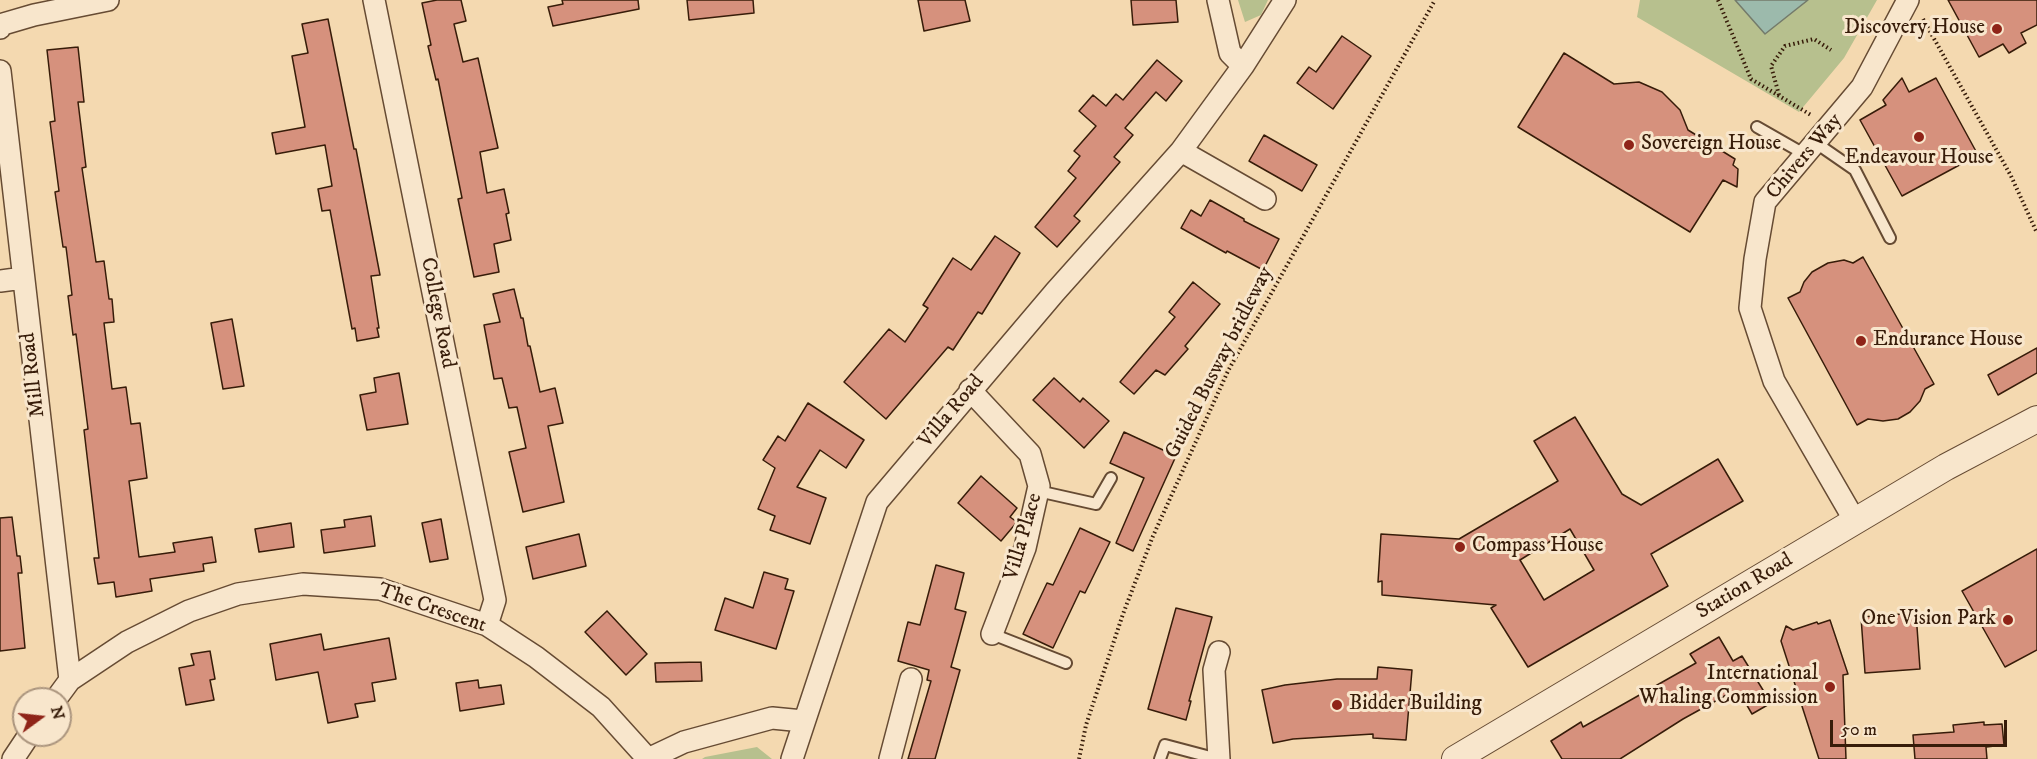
<!DOCTYPE html>
<html>
<head>
<meta charset="utf-8">
<style>
	body { margin:0 }
	#map { position:relative; width:2037px; height:759px; overflow:hidden; background:#f4d9b0; font-family:"IM FELL DW Pica",serif }
	canvas { display:block }
	.north { position:absolute; left:12px; top:687px; width:60px; height:60px; box-sizing:border-box; background:#f8e6cc; border:2px solid #ab957e; border-radius:50%; rotate:75deg; font-size:16px; font-weight:700; line-height:24px; text-align:center; color:#371c09 }
	.north::after { content:''; display:block; margin:auto; width:21px; height:27px; background:#8f2418; clip-path:polygon(50% 0,100% 100%,50% 72%,0 100%) }
	.scale { position:absolute; left:1830px; top:720px; width:177px; height:27px; box-sizing:border-box; border:3px solid #371c09; border-top:0; padding-left:8px; font-size:18px; line-height:21px; white-space:nowrap; color:#371c09; -webkit-text-stroke:4px #f8e6cc; paint-order:stroke }
</style>
</head>
<body>
<div id="map">
<canvas width="2037" height="759"></canvas>
<div class="north">N</div>
<div class="scale">50 m</div>
</div>
<script>
const g = document.querySelector('canvas').getContext('2d');
g.lineJoin = 'round';
function fill(path, color) {
  g.fillStyle = color;
  g.fill(path, 'evenodd');
}
function poly(rows) {
  const path = new Path2D();
  for (const r of rows) {
    path.moveTo(r[0], r[1]);
    for (let i = 2; i < r.length; i += 2) path.lineTo(r[i], r[i + 1]);
  }
  return path;
}
function strokePath(path, color, width, dash) {
  g.strokeStyle = color;
  g.lineWidth = width;
  g.lineCap = dash ? 'butt' : 'round';
  g.setLineDash(dash || []);
  g.stroke(path);
}
function label(font, color, halo, rows, align = 'center') {
  g.font = font + ' "IM FELL DW Pica",serif';
  g.lineWidth = 6;
  g.setLineDash([]);
  g.textBaseline = 'middle';
  g.strokeStyle = halo;
  g.fillStyle = color;
  for (const [text, x, y, turn = 0] of rows) {
    g.save();
    g.translate(x, y);
    g.rotate((+turn || 0) * Math.PI / 180);
    g.textAlign = isNaN(turn) ? turn : align;
    if (halo) g.strokeText(text, 0, 0);
    g.fillText(text, 0, 0);
    g.restore();
  }
}
fill(poly([
	[1238,0,1268,0,1261,15,1245,22],
	[1640,0,1877,0,1844,58,1799,112,1637,17],
	[757,747,772,759,702,759,705,757]
]), '#b7c08e');
const water = poly([
	[1735,0,1808,0,1765,34,1735,0]
]);
fill(water, '#9cbaac');
strokePath(water, '#747b6b', 1.5);
const building = poly([
	[437,0,461,0,466,21,454,24,463,62,478,58,498,148,480,152,487,193,504,189,509,213,506,214,511,240,494,244,499,272,474,277,458,199,462,198,438,79,436,80,428,46,431,45,422,3,437,0],
	[562,0,638,0,639,9,553,26,548,7,563,4,562,0],
	[687,0,753,0,754,13,689,20,687,0],
	[918,0,965,0,970,21,924,31,918,0],
	[1131,0,1176,0,1178,22,1133,25,1131,0],
	[1948,0,2037,0,2037,25,2021,33,2026,43,2009,53,2003,44,1979,57,1948,0],
	[328,19,354,149,356,149,380,275,371,276,379,328,377,328,379,337,357,341,355,328,352,329,330,210,322,211,318,189,332,186,325,145,276,154,272,133,305,127,292,56,308,53,302,24,328,19],
	[1342,36,1371,56,1333,109,1297,83,1309,67,1316,72,1342,36],
	[78,47,84,102,78,102,86,167,82,168,96,262,104,261,109,299,112,299,114,322,104,323,112,389,126,387,131,424,140,423,147,478,129,481,139,557,175,552,173,543,212,537,216,562,203,564,204,571,150,579,152,591,116,597,114,582,98,584,94,558,99,558,84,430,88,429,76,334,73,335,68,296,72,295,66,247,63,247,55,192,59,191,50,122,55,121,47,50,78,47],
	[1564,53,1614,84,1639,82,1662,92,1680,110,1688,130,1735,159,1733,165,1738,169,1737,187,1723,180,1690,232,1518,127,1564,53],
	[1157,60,1182,81,1166,101,1156,92,1125,128,1133,135,1114,157,1120,162,1074,216,1080,221,1057,247,1035,227,1076,178,1068,171,1080,156,1074,151,1096,126,1079,111,1093,95,1106,106,1116,94,1123,100,1157,60],
	[1902,78,1909,92,1936,78,1978,155,1902,196,1860,120,1886,105,1883,100,1902,78],
	[1264,135,1317,165,1302,191,1249,161,1264,135],
	[1210,200,1244,219,1244,221,1279,239,1263,270,1227,251,1226,253,1181,228,1191,210,1201,216,1210,200],
	[995,236,1020,253,982,314,978,312,953,350,948,347,886,419,844,382,889,329,905,342,928,308,923,305,953,258,971,270,995,236],
	[1863,257,1934,384,1925,389,1920,401,1910,412,1898,419,1883,421,1868,419,1857,425,1788,298,1800,292,1804,282,1812,272,1828,263,1844,260,1853,263,1863,257],
	[1193,282,1220,304,1185,346,1188,349,1165,375,1156,370,1134,394,1120,382,1175,317,1169,312,1193,282],
	[514,289,521,318,523,318,528,346,530,346,540,392,555,388,563,423,548,426,564,502,523,512,509,452,526,448,517,407,509,408,502,378,494,379,484,325,500,322,493,294,514,289],
	[232,319,244,386,223,389,211,323,232,319],
	[2037,348,2037,373,1998,395,1988,375,2037,348],
	[399,373,408,424,367,430,360,395,376,392,374,378,399,373],
	[1054,378,1080,402,1083,398,1109,421,1084,448,1033,400,1054,378],
	[808,403,864,440,846,468,820,450,797,487,826,498,810,544,770,530,775,516,758,509,775,468,763,460,778,436,785,441,808,403],
	[1575,417,1622,494,1641,505,1718,459,1743,501,1651,554,1668,586,1528,667,1491,608,1496,605,1382,595,1382,581,1378,582,1381,534,1459,539,1558,481,1534,441,1575,417],
	[1570,529,1594,570,1544,600,1520,560,1570,529],
	[1124,432,1176,456,1133,551,1116,543,1144,478,1110,463,1124,432],
	[981,476,1017,508,1010,517,1017,522,1001,541,958,503,981,476],
	[371,516,375,546,324,553,321,530,345,527,344,520,371,516],
	[12,517,17,556,20,556,22,573,18,573,25,648,0,651,0,518,12,517],
	[441,519,448,559,430,562,422,523,441,519],
	[291,523,294,547,259,552,255,529,291,523],
	[1080,528,1110,542,1085,593,1080,591,1053,648,1023,634,1047,583,1053,585,1080,528],
	[579,534,586,566,533,579,526,547,579,534],
	[2037,549,2037,650,2005,667,1962,591,2037,549],
	[936,565,964,573,955,609,966,612,951,667,960,670,935,759,908,759,931,681,927,680,929,670,898,661,908,622,920,625,936,565],
	[764,572,788,579,785,589,794,591,776,649,715,630,725,598,753,608,764,572],
	[1176,608,1212,617,1189,701,1191,701,1186,720,1148,709,1176,608],
	[607,611,647,654,626,675,585,632,607,611],
	[1916,613,1920,669,1865,673,1861,617,1916,613],
	[1830,620,1848,674,1843,675,1846,759,1819,759,1781,641,1786,626,1793,630,1817,622,1818,624,1830,620],
	[321,634,324,650,389,638,396,679,372,683,375,701,355,704,358,717,328,723,318,672,276,680,270,644,321,634],
	[1719,637,1733,661,1742,656,1771,703,1752,714,1741,695,1734,699,1730,693,1683,719,1620,759,1562,759,1551,741,1581,722,1583,727,1696,663,1690,654,1719,637],
	[210,651,215,679,210,680,214,700,186,705,179,668,194,665,191,654,210,651],
	[701,662,702,681,656,682,655,663,701,662],
	[1378,667,1412,670,1406,740,1373,738,1373,734,1293,739,1273,743,1262,690,1285,685,1337,679,1377,679,1378,667],
	[478,680,479,688,501,685,504,704,460,711,456,683,478,680],
	[1984,722,1984,725,2002,724,2004,745,1986,747,1987,759,1915,759,1913,735,1954,732,1953,725,1984,722]
]);
fill(building, '#d6917d');
strokePath(building, '#371c09', 1.5);
const service = poly([
	[1757,127,1806,155],
	[1816,143,1855,170,1890,238],
	[1038,491,1096,504,1111,478],
	[992,634,1066,663],
	[1160,759,1165,745,1218,759]
]);
const minor = poly([
	[374,0,495,600,487,625],
	[1218,0,1230,53,1243,66],
	[0,28,0,25,34,15,108,0],
	[0,71,70,680],
	[1181,151,1265,199],
	[0,281,23,278],
	[970,390,1030,454,1039,486,1025,548,992,634],
	[1855,521,1774,381,1750,308,1755,259,1765,202,1862,87,1908,0],
	[1219,652,1214,670,1219,759],
	[56,699,70,680,127,642,189,611,238,594,303,584,380,589,487,625,536,657,601,707,648,759],
	[13,759,29,735],
	[648,759,684,742,772,718,803,721],
	[792,759,877,502,1055,292,1181,151,1243,66,1285,0],
	[890,759,911,679]
]);
const tertiary = poly([
	[1455,759,1946,467,2037,419]
]);
strokePath(service, '#664b33', 14);
strokePath(minor, '#664b33', 24);
strokePath(tertiary, '#664b33', 28);
strokePath(poly([
	[1718,0,1751,79,1811,115],
	[1923,19,2011,176,2037,233],
	[1779,95,1771,66,1785,46,1814,39,1831,50],
	[1079,759,1086,725,1123,614,1153,536,1228,371,1435,0]
]), '#371c09', 4, [1.5, 3]);
strokePath(service, '#f8e6cc', 10);
strokePath(minor, '#f8e6cc', 21);
strokePath(tertiary, '#f8e6cc', 26);
for (const [x, y, r, color] of [
	[1997,29,6,"#8f2418"],
	[1919,137,6,"#8f2418"],
	[1629,145,6,"#8f2418"],
	[1861,341,6,"#8f2418"],
	[1460,547,6,"#8f2418"],
	[2008,620,6,"#8f2418"],
	[1830,687,6,"#8f2418"],
	[1337,705,6,"#8f2418"]
]) {
  const dot = new Path2D();
  dot.arc(x, y, r, 0, 2 * Math.PI);
  g.fillStyle = color;
  g.fill(dot);
  strokePath(dot, '#f8e6cc', 2);
}
label('21px', '#371c09', '#f8e6cc', [
	["Discovery House",1985,29,"right"],
	["Sovereign House",1641,145],
	["Endeavour House",1919,159,"center"],
	["Endurance House",1873,341],
	["Compass House",1472,547],
	["One Vision Park",1996,620,"right"],
	["International",1818,675,"right"],
	["Whaling Commission",1818,699,"right"],
	["Bidder Building",1349,705]
], 'left');
label('21px', '#371c09', '#f8e6cc', [
	["Chivers Way",1805,157,-50],
	["College Road",437,313,79],
	["Guided Busway bridleway",1220,363,-63],
	["Mill Road",34,375,-97],
	["Villa Road",952,412,-50],
	["Villa Place",1024,537,-74],
	["Station Road",1745,587,-31],
	["The Crescent",432,609,19]
]);
</script>
</body>
</html>
